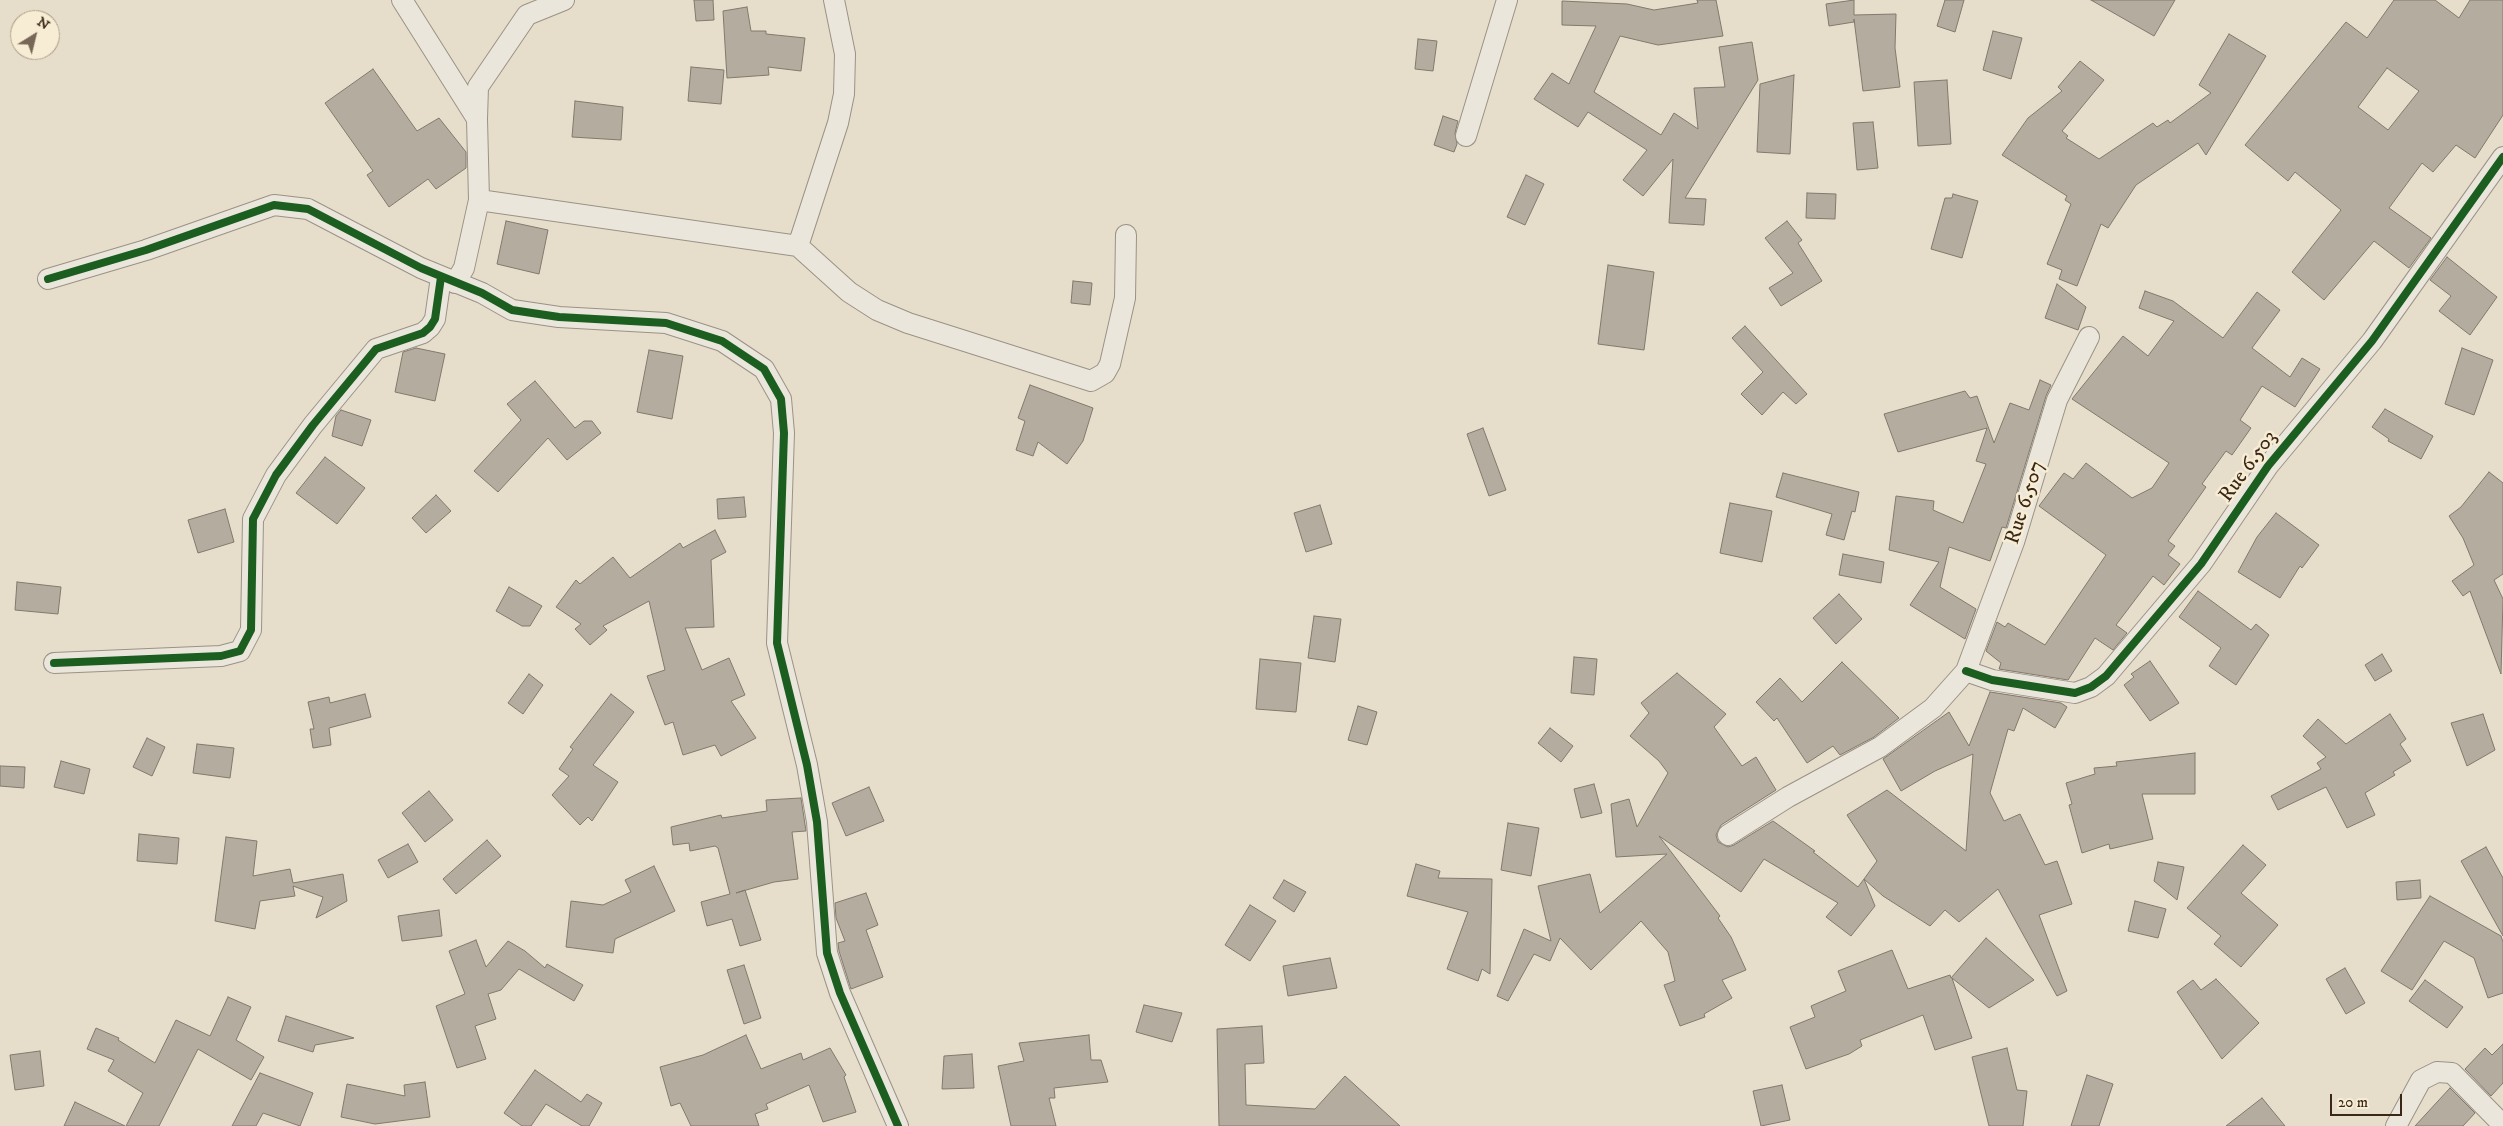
<!DOCTYPE html>
<html>
<head>
<meta charset="utf-8">
<style>
	body { margin:0 }
	#map { position:relative; width:2503px; height:1126px; overflow:hidden; background:#e6ddca; font-family:"IM FELL DW Pica",serif }
	canvas { display:block }
	.north { position:absolute; left:10px; top:10px; width:50px; height:50px; box-sizing:border-box; background:#f7ecd4; border:1px solid #ab9d88; border-radius:50%; rotate:36deg; font-size:14px; font-weight:700; line-height:20px; text-align:center; color:#3a2717 }
	.north::after { content:''; display:block; margin:auto; width:18px; height:22px; background:#766756; clip-path:polygon(50% 0,100% 100%,50% 72%,0 100%) }
	.scale { position:absolute; left:2330px; top:1094px; width:72px; height:22px; box-sizing:border-box; border:2px solid #3a2717; border-top:0; padding-left:6px; font-size:15px; line-height:18px; white-space:nowrap; color:#3a2717; -webkit-text-stroke:4px #f7ecd4; paint-order:stroke }
</style>
</head>
<body>
<div id="map">
<canvas width="2503" height="1126"></canvas>
<div class="north">N</div>
<div class="scale">20 m</div>
</div>
<script>
const g = document.querySelector('canvas').getContext('2d');
g.lineJoin = 'round';
function fill(path, color) {
  g.fillStyle = color;
  g.fill(path, 'evenodd');
}
function poly(rows) {
  const path = new Path2D();
  for (const r of rows) {
    path.moveTo(r[0], r[1]);
    for (let i = 2; i < r.length; i += 2) path.lineTo(r[i], r[i + 1]);
  }
  return path;
}
function strokePath(path, color, width, dash) {
  g.strokeStyle = color;
  g.lineWidth = width;
  g.lineCap = dash ? 'butt' : 'round';
  g.setLineDash(dash || []);
  g.stroke(path);
}
function label(font, color, halo, rows, align = 'center') {
  g.font = font + ' "IM FELL DW Pica",serif';
  g.lineWidth = 5;
  g.setLineDash([]);
  g.textBaseline = 'middle';
  g.strokeStyle = halo;
  g.fillStyle = color;
  for (const [text, x, y, turn = 0] of rows) {
    g.save();
    g.translate(x, y);
    g.rotate((+turn || 0) * Math.PI / 180);
    g.textAlign = isNaN(turn) ? turn : align;
    if (halo) g.strokeText(text, 0, 0);
    g.fillText(text, 0, 0);
    g.restore();
  }
}
const building = poly([
	[694,0,713,0,714,20,696,21,694,0],
	[1697,0,1716,0,1723,36,1658,45,1620,36,1594,92,1661,135,1674,113,1698,129,1694,88,1725,87,1719,47,1752,42,1758,80,1685,198,1706,199,1704,225,1669,223,1673,159,1643,196,1623,180,1647,150,1588,112,1578,127,1534,99,1552,73,1569,84,1596,26,1562,25,1562,1,1627,4,1654,10,1698,3,1697,0],
	[1854,0,1854,15,1896,14,1895,48,1900,87,1863,91,1854,19,1854,22,1829,26,1826,4,1854,0],
	[1945,0,1964,0,1955,32,1937,26,1945,0],
	[2091,0,2175,0,2154,36,2091,0],
	[2394,0,2435,0,2459,18,2470,0,2503,0,2503,115,2475,158,2456,145,2433,172,2422,163,2389,208,2431,238,2409,268,2374,241,2324,300,2292,272,2341,210,2295,172,2288,181,2245,145,2346,22,2367,38,2394,0],
	[2387,68,2419,91,2388,130,2358,107,2387,68],
	[747,7,751,31,766,31,766,34,805,38,801,71,768,67,769,75,727,78,723,11,747,7],
	[1993,31,2022,38,2011,79,1983,70,1993,31],
	[2229,34,2266,56,2206,155,2198,143,2136,185,2108,228,2101,224,2077,286,2059,279,2062,270,2047,264,2071,204,2065,200,2067,196,2002,155,2028,118,2062,91,2058,87,2080,61,2104,80,2062,131,2068,136,2066,138,2099,159,2153,123,2157,127,2168,120,2170,123,2211,93,2199,85,2229,34],
	[1418,39,1437,41,1433,71,1415,69,1418,39],
	[691,67,724,70,721,104,688,101,691,67],
	[373,69,417,131,439,118,466,152,466,168,436,189,428,179,389,207,367,175,373,171,325,103,373,69],
	[1794,75,1790,154,1757,152,1760,84,1794,75],
	[1947,80,1951,144,1918,146,1914,82,1947,80],
	[575,101,623,107,621,140,572,137,575,101],
	[1443,116,1458,121,1455,133,1457,144,1454,152,1434,145,1443,116],
	[1873,122,1878,168,1857,170,1853,123,1873,122],
	[1526,175,1544,184,1525,225,1507,217,1526,175],
	[1807,193,1836,194,1835,219,1806,218,1807,193],
	[1953,194,1978,201,1962,258,1931,249,1945,198,1952,198,1953,194],
	[506,221,548,230,539,274,497,264,506,221],
	[1787,221,1802,240,1798,243,1822,281,1781,306,1769,288,1793,273,1765,238,1787,221],
	[2447,257,2497,297,2470,335,2439,311,2451,296,2430,280,2447,257],
	[1608,265,1654,272,1644,350,1598,344,1608,265],
	[1073,281,1092,283,1090,305,1071,303,1073,281],
	[2057,284,2086,307,2078,330,2045,318,2057,284],
	[2145,291,2173,301,2223,338,2257,292,2280,310,2252,348,2290,377,2302,358,2320,369,2295,407,2262,386,2240,420,2251,428,2232,455,2226,451,2202,484,2206,487,2168,541,2175,546,2168,555,2180,564,2164,585,2153,576,2116,625,2127,633,2113,650,2095,638,2068,680,1999,669,2001,663,1986,651,1997,622,2005,627,2008,623,2045,645,2106,555,2039,506,2064,473,2073,479,2086,463,2132,498,2152,488,2169,463,2072,399,2123,336,2148,356,2174,321,2139,308,2145,291],
	[1745,326,1807,394,1796,404,1783,392,1762,415,1741,394,1763,372,1732,338,1745,326],
	[416,348,445,354,435,401,395,392,403,352,416,348],
	[2462,348,2493,360,2474,415,2445,404,2462,348],
	[649,350,683,356,672,419,637,412,649,350],
	[2040,380,2051,385,2046,396,2006,528,2002,527,1990,561,1949,547,1940,587,1976,609,1965,639,1910,605,1939,562,1889,550,1896,496,1934,501,1933,510,1963,523,1986,464,1976,461,1987,428,1898,452,1884,414,1965,391,1970,398,1977,396,1994,443,2010,403,2029,410,2040,380],
	[535,381,575,428,584,421,592,421,601,433,567,460,548,438,498,492,474,471,521,420,507,404,535,381],
	[1030,385,1093,408,1083,441,1067,464,1038,442,1033,456,1016,450,1025,421,1018,418,1030,385],
	[2385,409,2433,436,2421,459,2388,441,2389,439,2372,427,2385,409],
	[341,410,371,420,362,446,332,436,336,416,341,410],
	[1483,428,1506,490,1489,496,1467,434,1483,428],
	[325,457,365,488,337,524,296,493,325,457],
	[2489,472,2503,483,2503,574,2494,580,2503,599,2501,674,2470,591,2463,596,2452,581,2474,565,2463,538,2449,516,2461,507,2489,472],
	[1783,473,1859,492,1855,512,1852,511,1844,540,1826,535,1832,514,1776,497,1783,473],
	[436,495,451,511,426,533,412,518,436,495],
	[744,497,746,517,718,519,717,499,744,497],
	[1730,503,1772,511,1762,562,1720,553,1730,503],
	[1320,505,1332,544,1306,552,1294,513,1320,505],
	[225,509,234,542,198,553,188,520,225,509],
	[2276,513,2319,545,2302,568,2300,566,2280,598,2238,572,2257,537,2276,513],
	[715,530,726,552,711,560,714,627,685,628,702,670,729,658,745,695,731,701,756,738,721,756,715,745,683,755,673,722,665,725,647,676,665,670,649,601,603,626,607,630,590,645,575,629,581,624,556,607,576,580,580,584,613,557,630,578,680,543,683,548,715,530],
	[1843,554,1884,562,1881,583,1839,575,1843,554],
	[17,582,61,587,58,614,15,610,17,582],
	[509,587,542,606,530,626,522,626,496,611,509,587],
	[2198,591,2251,630,2256,624,2269,635,2236,685,2209,666,2221,648,2179,617,2198,591],
	[1839,594,1862,619,1836,644,1813,618,1839,594],
	[1314,616,1341,619,1335,662,1308,658,1314,616],
	[2382,654,2392,671,2375,681,2365,665,2382,654],
	[1574,657,1597,659,1594,695,1571,693,1574,657],
	[1260,659,1301,663,1296,712,1256,709,1260,659],
	[2150,661,2179,703,2150,721,2124,685,2134,677,2131,674,2150,661],
	[1842,662,1899,718,1874,737,1840,755,1833,746,1807,763,1777,718,1774,721,1756,702,1780,678,1802,702,1842,662],
	[1677,673,1726,714,1714,727,1742,766,1756,757,1776,790,1721,825,1716,835,1718,842,1728,847,1734,845,1773,821,1815,851,1813,852,1858,887,1864,879,1875,906,1851,936,1826,917,1838,903,1764,859,1741,892,1659,836,1720,916,1718,918,1731,937,1746,970,1722,980,1732,998,1704,1014,1705,1017,1680,1026,1664,985,1675,981,1668,952,1641,921,1591,970,1560,938,1550,961,1534,954,1508,1001,1497,996,1524,929,1551,941,1538,886,1590,874,1600,913,1667,854,1616,857,1611,804,1629,799,1637,827,1668,773,1659,761,1630,736,1649,713,1641,703,1677,673],
	[529,674,543,685,523,714,508,703,529,674],
	[1990,692,2061,703,2067,707,2055,728,2023,708,2014,731,2008,729,1990,793,2004,821,2020,814,2045,865,2057,861,2072,904,2039,915,2067,991,2057,996,1998,889,1959,922,1945,910,1930,926,1883,896,1864,879,1877,861,1847,815,1887,790,1966,851,1973,754,1935,771,1901,791,1883,759,1949,712,1969,746,1990,692],
	[365,694,371,717,329,728,331,745,313,748,310,729,314,729,308,702,329,697,330,703,365,694],
	[611,694,634,712,593,765,618,782,592,821,588,817,580,825,552,795,569,776,559,769,573,749,570,747,611,694],
	[1358,706,1377,712,1367,745,1348,740,1358,706],
	[2390,714,2406,739,2400,744,2411,761,2393,772,2395,775,2365,793,2375,815,2347,828,2326,787,2278,810,2271,796,2321,769,2317,763,2326,757,2303,736,2318,719,2346,744,2390,714],
	[2483,714,2495,750,2467,766,2451,723,2483,714],
	[1550,728,1573,746,1561,762,1538,743,1550,728],
	[147,738,165,747,152,776,133,767,147,738],
	[197,744,234,748,230,778,193,773,197,744],
	[2195,753,2195,794,2142,794,2153,839,2110,849,2109,844,2082,853,2069,805,2072,804,2066,783,2095,774,2094,768,2117,766,2116,762,2195,753],
	[61,761,90,769,84,794,54,787,61,761],
	[0,766,25,767,24,788,0,786,0,766],
	[1594,784,1602,813,1581,818,1574,789,1594,784],
	[869,787,884,821,846,836,832,803,869,787],
	[429,791,453,820,425,842,402,813,429,791],
	[801,798,806,831,792,832,798,879,774,882,736,893,745,890,761,940,740,946,732,919,707,926,701,902,730,894,718,848,715,846,690,851,689,843,673,845,671,827,721,815,722,818,767,811,766,800,801,798],
	[1508,823,1539,828,1531,876,1501,870,1508,823],
	[139,834,179,838,177,864,137,861,139,834],
	[226,837,257,841,253,876,290,869,293,883,343,874,347,901,316,918,323,897,293,886,295,896,260,901,255,929,215,921,226,837],
	[487,840,501,856,456,894,443,879,487,840],
	[408,844,418,862,388,878,378,860,408,844],
	[2243,845,2266,865,2241,893,2278,925,2241,967,2214,944,2221,936,2187,908,2243,845],
	[2486,847,2503,878,2503,936,2461,861,2486,847],
	[2158,862,2184,867,2177,900,2154,881,2158,862],
	[1416,864,1440,871,1438,878,1492,879,1490,974,1482,969,1478,981,1447,969,1468,912,1407,896,1416,864],
	[654,866,675,911,615,939,613,953,566,947,571,901,603,905,631,892,625,880,654,866],
	[1284,880,1306,892,1294,912,1273,898,1284,880],
	[2420,880,2421,898,2397,900,2396,882,2420,880],
	[866,893,878,925,866,930,883,977,851,989,839,951,838,943,845,941,836,918,835,903,866,893],
	[2430,896,2501,936,2503,942,2503,993,2488,998,2474,958,2444,941,2412,990,2381,971,2430,896],
	[2135,901,2166,909,2158,938,2128,931,2135,901],
	[1250,905,1276,921,1250,961,1225,945,1250,905],
	[439,910,442,936,402,941,398,916,439,910],
	[1986,938,2034,980,1989,1008,1952,978,1972,1038,1935,1050,1923,1015,1860,1040,1862,1046,1849,1054,1806,1069,1790,1027,1815,1017,1811,1006,1846,991,1838,971,1892,950,1908,989,1950,975,1951,978,1986,938],
	[476,940,486,967,508,941,525,951,545,968,547,964,583,985,574,1001,519,969,501,990,488,994,496,1019,475,1026,486,1059,457,1068,436,1006,465,994,449,951,476,940],
	[1330,958,1337,988,1288,996,1283,966,1330,958],
	[744,965,761,1018,744,1024,727,970,744,965],
	[2345,968,2365,1003,2346,1014,2326,979,2345,968],
	[2216,979,2259,1023,2222,1059,2177,992,2193,980,2201,990,2216,979],
	[2425,980,2463,1007,2447,1028,2409,1001,2425,980],
	[228,997,251,1007,236,1040,264,1057,251,1080,198,1049,159,1126,126,1126,143,1093,108,1071,114,1060,87,1049,96,1028,119,1038,118,1040,155,1063,176,1020,210,1036,228,997],
	[1144,1005,1182,1013,1172,1042,1136,1032,1144,1005],
	[286,1016,354,1038,315,1045,313,1052,278,1041,286,1016],
	[1262,1026,1264,1063,1245,1064,1246,1105,1315,1109,1345,1076,1400,1126,1219,1126,1217,1029,1262,1026],
	[746,1035,761,1069,801,1053,803,1060,830,1048,846,1075,844,1077,856,1112,823,1122,809,1085,766,1104,768,1109,755,1114,759,1126,691,1126,680,1103,671,1106,660,1067,703,1055,746,1035],
	[1089,1035,1091,1060,1101,1060,1108,1082,1054,1088,1055,1098,1049,1098,1056,1126,1011,1126,998,1066,1024,1061,1019,1043,1089,1035],
	[2503,1044,2503,1083,2491,1096,2465,1069,2485,1048,2492,1055,2503,1044],
	[2007,1048,2017,1090,2027,1091,2023,1126,1989,1126,1972,1057,2007,1048],
	[40,1051,44,1086,15,1090,10,1055,40,1051],
	[972,1054,974,1088,942,1089,944,1056,972,1054],
	[535,1070,581,1102,587,1094,602,1103,589,1126,582,1126,546,1104,531,1126,522,1126,504,1113,535,1070],
	[260,1073,313,1093,300,1126,263,1113,256,1126,232,1126,260,1073],
	[2087,1075,2113,1084,2099,1126,2071,1126,2087,1075],
	[425,1082,430,1117,375,1124,341,1117,347,1084,405,1096,404,1085,425,1082],
	[1782,1085,1790,1120,1761,1126,1753,1091,1782,1085],
	[2450,1088,2475,1113,2463,1126,2415,1126,2450,1088],
	[2262,1098,2285,1126,2226,1126,2262,1098],
	[75,1102,125,1126,64,1126,75,1102]
]);
fill(building, '#b4ad9f');
strokePath(building, '#81796e', 1);
const street = poly([
	[402,0,477,119,479,200],
	[477,119,478,87,527,15,564,0],
	[1466,136,1507,0],
	[798,246,838,123,844,94,845,54,834,0],
	[48,279,146,250,274,205,308,209,421,268,482,293,512,310,559,317,666,323,722,341,764,369,781,399,784,433,777,643,807,765,817,822,827,953,840,993,898,1126],
	[455,283,464,268,479,200,798,246,849,292,877,310,908,323,1091,381,1105,373,1110,364,1125,298,1126,235],
	[54,663,221,656,240,651,251,630,253,519,276,475,313,425,376,349,423,333,430,327,435,319,441,277],
	[1966,671,1992,680,2075,693,2091,687,2106,676,2201,564,2268,466,2372,341,2503,157],
	[1728,835,1788,797,1880,747,1933,708,1966,671,2014,542,2057,400,2089,337],
	[2396,1126,2421,1080,2437,1072,2452,1073,2503,1125]
]);
strokePath(street, '#9a9285', 22);
strokePath(street, '#ebe6dc', 20);
strokePath(poly([
	[48,279,146,250,274,205,308,209,421,268,482,293,512,310,559,317,666,323,722,341,764,369,781,399,784,433,777,643,807,765,817,822,827,953,840,993,898,1126],
	[54,663,221,656,240,651,251,630,253,519,276,475,313,425,376,349,423,333,430,327,435,319,441,277],
	[1966,671,1992,680,2075,693,2091,687,2106,676,2201,564,2268,466,2372,341,2503,157]
]), '#1b5e20', 8);
label('21px', '#3a2717', '#f7ecd4', [
	["Rue 6.503",2249,467,-54],
	["Rue 6.507",2026,503,-72]
]);
</script>
</body>
</html>
